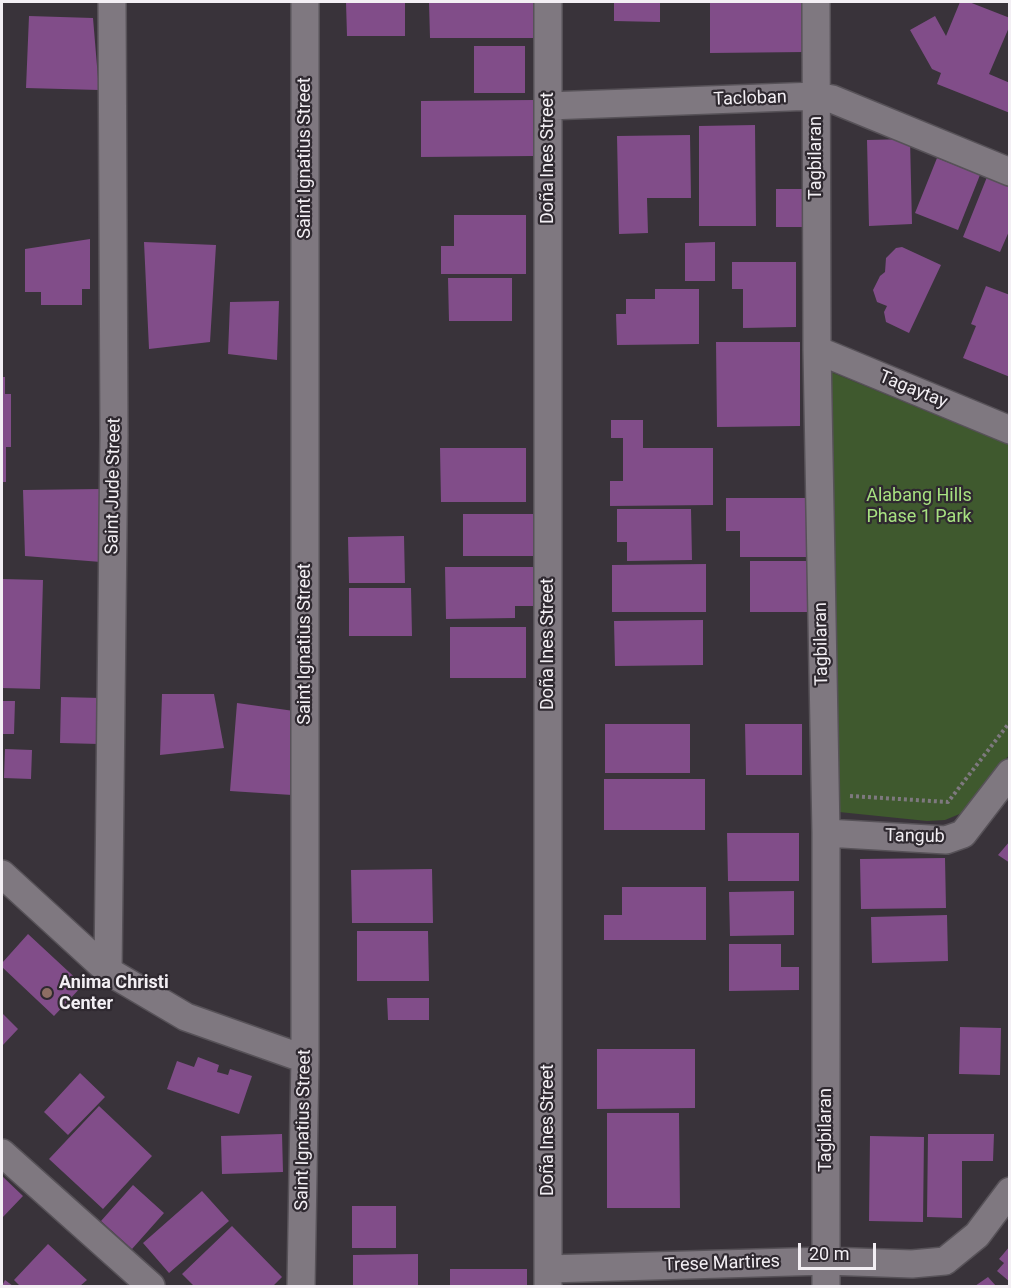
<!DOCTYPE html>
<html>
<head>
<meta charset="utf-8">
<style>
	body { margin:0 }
	#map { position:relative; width:1011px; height:1288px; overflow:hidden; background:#39333a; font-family:Roboto,sans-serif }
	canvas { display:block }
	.frame { position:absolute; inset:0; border:3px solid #f3eff4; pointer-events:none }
	.scale { position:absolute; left:798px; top:1243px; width:78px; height:27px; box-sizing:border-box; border:3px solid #f3eff4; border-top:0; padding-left:8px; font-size:18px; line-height:21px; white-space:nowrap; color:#f3eff4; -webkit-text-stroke:4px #2f2930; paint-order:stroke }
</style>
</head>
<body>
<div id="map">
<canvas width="1011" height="1288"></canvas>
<div class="frame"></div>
<div class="scale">20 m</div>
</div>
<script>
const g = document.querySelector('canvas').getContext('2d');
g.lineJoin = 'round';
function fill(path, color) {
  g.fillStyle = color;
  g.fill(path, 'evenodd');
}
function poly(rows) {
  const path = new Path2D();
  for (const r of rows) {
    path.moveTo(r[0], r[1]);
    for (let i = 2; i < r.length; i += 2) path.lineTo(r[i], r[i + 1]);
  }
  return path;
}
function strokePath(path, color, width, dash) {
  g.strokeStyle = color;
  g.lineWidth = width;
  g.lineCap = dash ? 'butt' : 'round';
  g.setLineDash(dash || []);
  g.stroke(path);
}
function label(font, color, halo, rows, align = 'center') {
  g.font = font + ' Roboto,sans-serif';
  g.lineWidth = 4.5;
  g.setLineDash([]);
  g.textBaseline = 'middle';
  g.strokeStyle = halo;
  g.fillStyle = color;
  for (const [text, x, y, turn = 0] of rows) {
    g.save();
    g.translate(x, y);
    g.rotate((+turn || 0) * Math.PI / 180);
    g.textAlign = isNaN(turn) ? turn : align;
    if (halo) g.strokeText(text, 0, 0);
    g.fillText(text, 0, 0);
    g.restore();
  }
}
fill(poly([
	[826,370,1009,445,1009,755,975,801,962,813,945,820,927,821,839,812]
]), '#3f592e');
fill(poly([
	[346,2,405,2,405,36,347,36],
	[429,2,533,2,533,38,430,38],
	[614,2,660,2,660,22,614,21],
	[710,2,805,2,806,52,710,53],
	[960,2,969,2,1010,18,1010,25,989,74,1010,83,1010,113,937,84,941,73,932,69,910,30,935,16,946,36],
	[29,16,93,18,99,90,26,88],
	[474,46,525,46,525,93,474,93],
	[533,100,533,156,421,157,421,101],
	[755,125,756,226,699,226,699,126],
	[690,135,691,198,647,198,648,233,619,234,617,136],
	[910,139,912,224,869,226,867,140],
	[937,158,980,175,958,230,915,213],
	[987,177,1010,186,1010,229,1000,252,963,237],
	[776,189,811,189,811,227,776,227],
	[454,215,526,215,526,274,441,274,441,246,454,246],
	[90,239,90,289,82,289,82,305,41,305,41,292,25,292,25,249],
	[144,242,216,245,210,342,149,349],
	[715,242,715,281,685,281,685,243],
	[902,247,941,265,909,333,886,322,884,312,887,306,877,302,873,290,880,276,885,272,886,258,896,248],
	[732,262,796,262,796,327,743,328,743,289,732,289],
	[448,278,512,278,512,321,449,321],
	[986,286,1010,295,1010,377,963,358,976,326,971,324],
	[655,289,699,289,699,344,617,345,616,314,626,314,626,299,655,299],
	[279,301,277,360,228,354,230,302],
	[716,342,800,342,800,426,717,427],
	[2,377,5,377,5,394,11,394,11,447,6,447,6,482,2,482],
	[611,420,643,420,643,448,713,448,713,505,610,506,610,481,623,481,623,438,611,438],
	[440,448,526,448,526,502,441,502],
	[101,489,101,562,25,556,23,490],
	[726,498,812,498,812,557,740,557,740,531,726,531],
	[617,509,691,509,692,560,627,561,627,542,617,542],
	[463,514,535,514,535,556,463,556],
	[404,536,405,583,349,583,348,537],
	[750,561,810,561,810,612,750,612],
	[706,564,706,612,612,612,612,565],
	[445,567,534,567,534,606,515,606,515,618,446,619],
	[2,579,43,580,40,689,2,688],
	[349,588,411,588,412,636,349,636],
	[703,620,703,665,615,666,614,621],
	[450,627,526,627,526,678,450,678],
	[162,694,214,694,224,748,160,755],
	[61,697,101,698,99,744,60,743],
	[2,701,15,701,14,734,2,734],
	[237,703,294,711,292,795,230,791],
	[605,724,690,724,690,773,605,773],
	[745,724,802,724,802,775,746,775],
	[5,749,32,750,31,779,4,778],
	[604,779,705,779,705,830,604,830],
	[727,833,799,833,799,881,728,881],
	[1010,841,1010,863,998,855],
	[945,858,946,908,861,909,860,859],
	[432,869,433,923,352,923,351,870],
	[622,887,706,887,706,940,604,940,604,915,622,915],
	[794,891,794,935,730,936,729,892],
	[947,915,948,961,872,963,871,917],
	[357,931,428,931,429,981,357,981],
	[28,934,83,985,54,1016,2,967,2,963],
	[729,944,781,944,781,967,799,967,799,990,729,991],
	[387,998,429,998,429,1020,388,1020],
	[2,1013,18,1029,2,1046],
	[960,1027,1001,1028,1000,1075,959,1074],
	[597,1049,695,1049,695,1108,597,1109],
	[198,1057,219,1065,217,1072,228,1075,230,1069,252,1076,239,1114,167,1089,177,1061,194,1067],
	[80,1073,105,1097,68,1135,44,1112],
	[99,1106,152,1156,103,1209,49,1159],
	[607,1113,679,1113,680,1208,607,1208],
	[282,1134,283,1172,222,1174,221,1136],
	[928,1134,994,1134,993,1161,962,1161,962,1218,927,1217],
	[870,1136,924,1137,923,1222,869,1221],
	[2,1176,23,1196,2,1218],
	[133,1185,164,1213,132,1249,101,1221],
	[202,1191,229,1221,169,1273,143,1243],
	[352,1206,396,1206,396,1248,352,1248],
	[232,1226,282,1277,273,1286,194,1286,182,1274],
	[48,1244,87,1280,80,1286,20,1286,14,1280],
	[1010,1246,1010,1282,997,1271,1004,1263,999,1259],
	[418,1254,418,1286,353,1286,353,1255],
	[450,1269,527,1269,527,1286,450,1286],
	[988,1277,996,1286,975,1286],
	[5,1280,13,1286,2,1286]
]), '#814d89');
const minor = poly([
	[816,2,817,350,826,833,826,1286],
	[548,106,816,96,832,99,1010,172],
	[817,350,1010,430],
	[826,833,946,840,963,834,1010,773],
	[2,874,108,971,186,1017,305,1059],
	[108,971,114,435,112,2],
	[2,1153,151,1286],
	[548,1269,826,1261,912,1264,945,1261,977,1235,1010,1191],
	[301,1286,305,1059,305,2],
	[548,1286,548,2]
]);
strokePath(minor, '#575258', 30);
strokePath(poly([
	[850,796,948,802,1010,722]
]), '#7e797f', 4, [3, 3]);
strokePath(minor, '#7f7880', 27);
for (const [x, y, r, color] of [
	[47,993,6,"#8d6e63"]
]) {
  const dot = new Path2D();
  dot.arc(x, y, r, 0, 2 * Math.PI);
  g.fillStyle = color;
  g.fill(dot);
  strokePath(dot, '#2f2930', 2);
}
label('18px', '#f3eff4', '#2f2930', [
	["Tacloban",750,99,-2],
	["Saint Ignatius Street",305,158,-90],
	["Doña Ines Street",548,158,-90],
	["Tagbilaran",816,158,-90],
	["Tagaytay",913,390,22],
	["Saint Jude Street",114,486,-89],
	["Saint Ignatius Street",305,644,-90],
	["Doña Ines Street",548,644,-90],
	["Tagbilaran",822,644,-91],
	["Tangub",915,837,1],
	["Saint Ignatius Street",304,1130,-89],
	["Doña Ines Street",548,1130,-90],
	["Tagbilaran",826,1130,-90],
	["Trese Martires",722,1264,-2]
]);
label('18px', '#a7e181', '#2f2930', [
	["Alabang Hills",919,496],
	["Phase 1 Park",919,517]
]);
label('bold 18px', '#f3eff4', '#2f2930', [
	["Anima Christi",59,983],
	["Center",59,1004]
], 'left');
</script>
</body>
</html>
